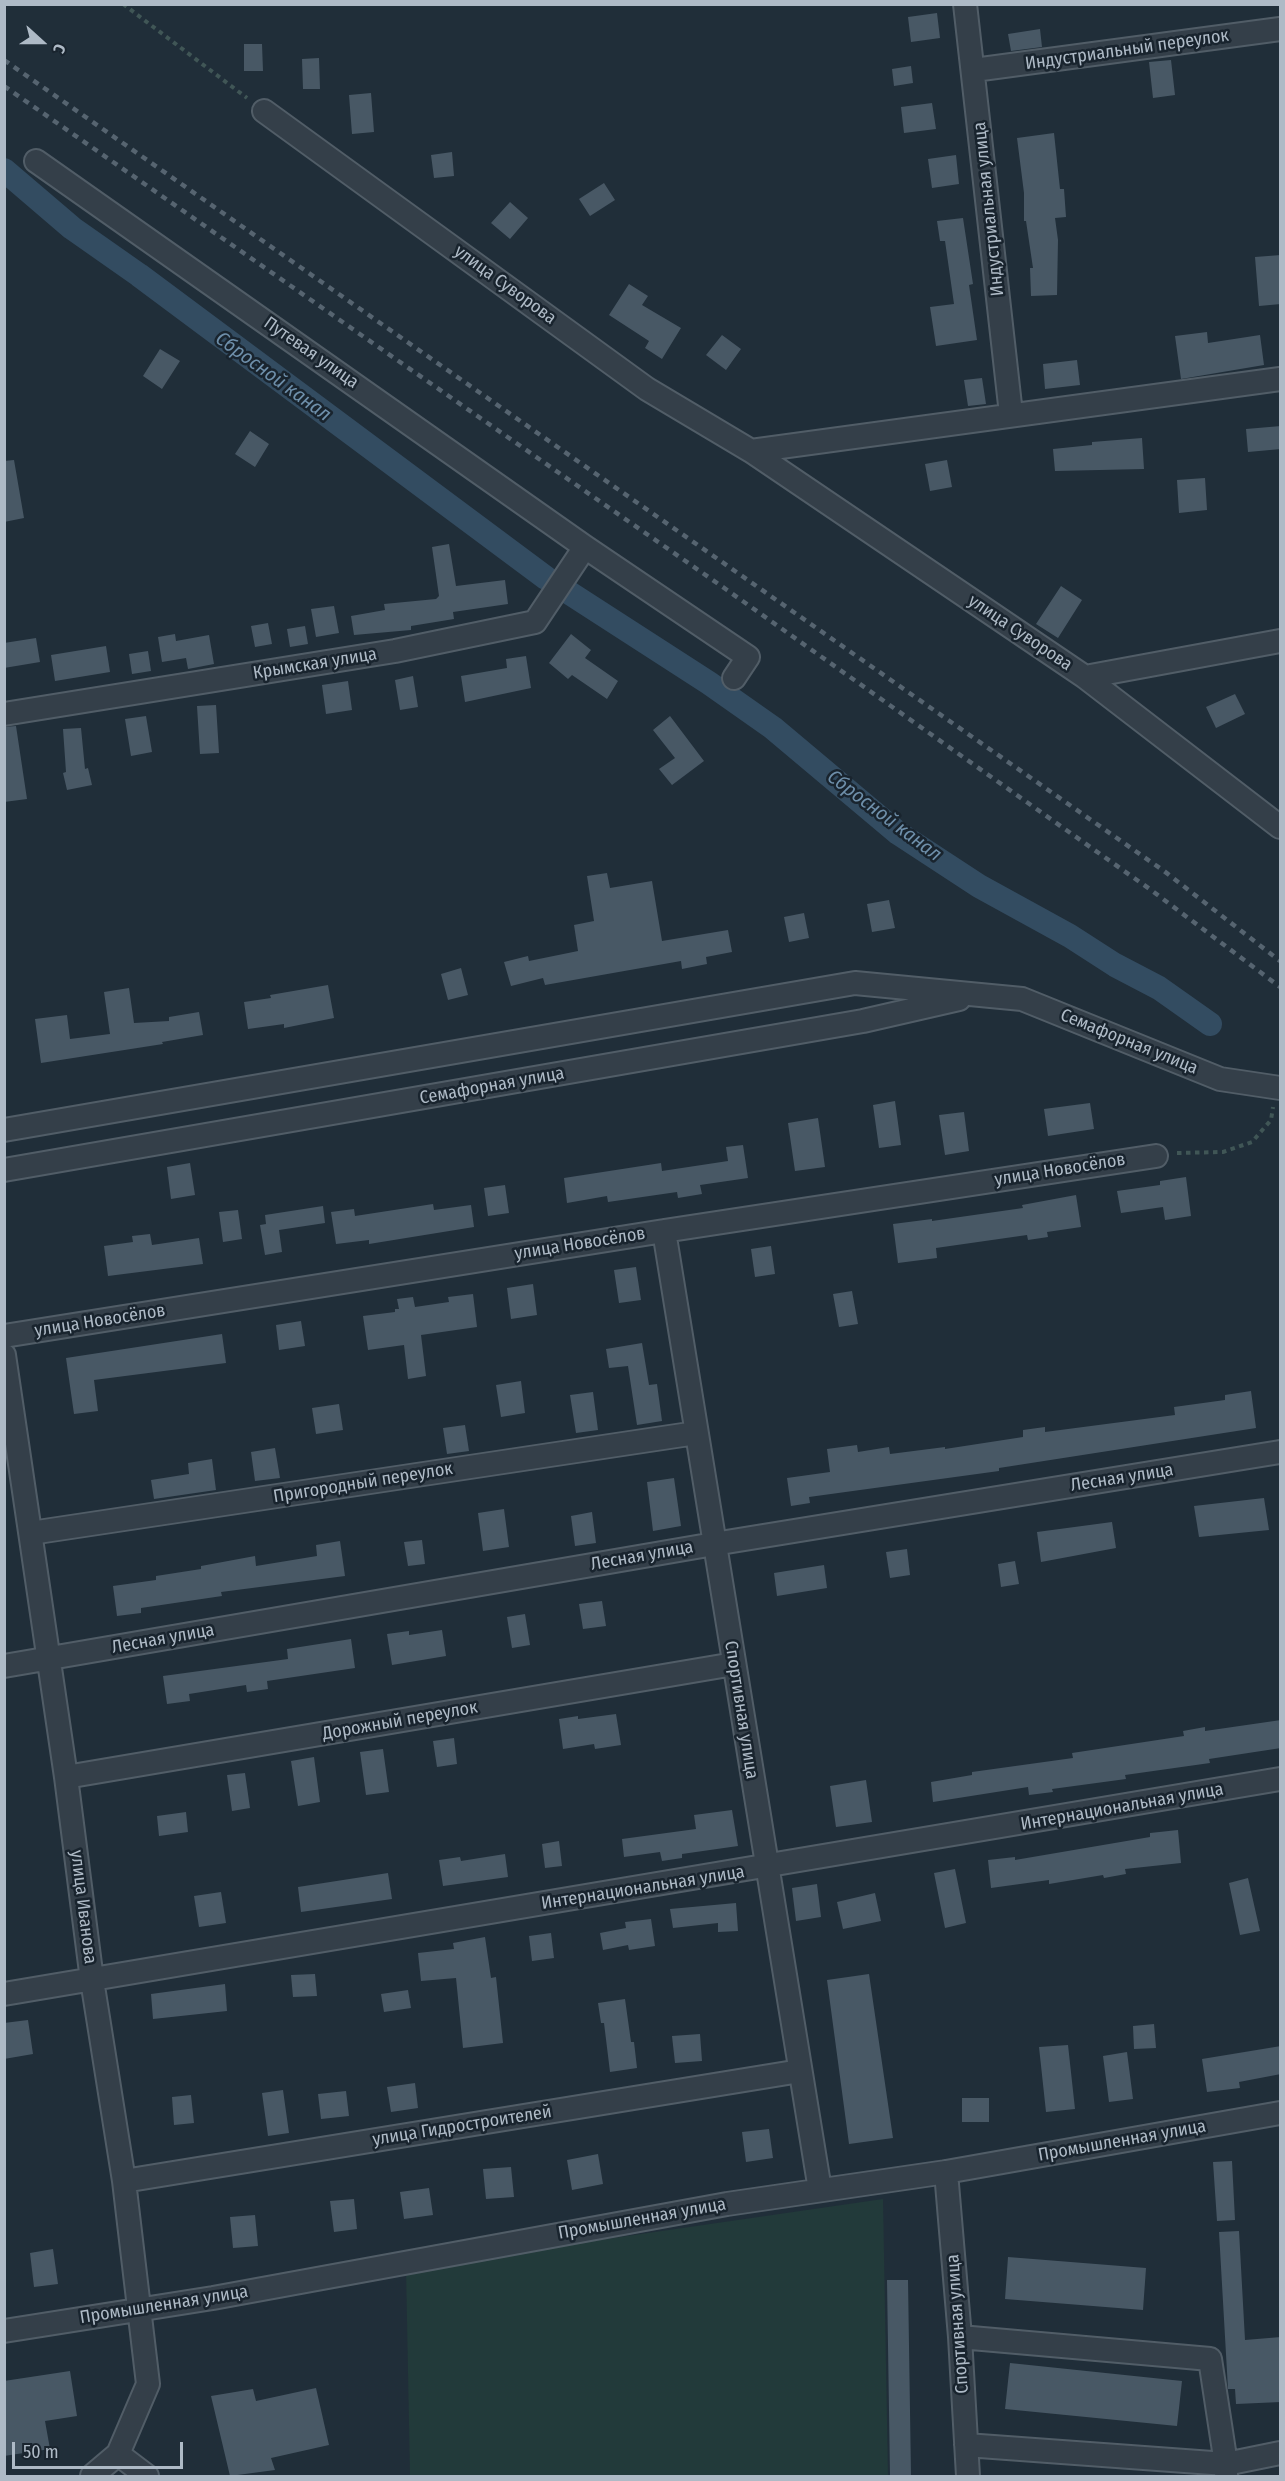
<!DOCTYPE html>
<html>
<head>
<meta charset="utf-8">
<style>
	body { margin:0 }
	#map { position:relative; width:1285px; height:2481px; overflow:hidden; background:#202e39; font-family:"Fira Sans Condensed",sans-serif }
	canvas { display:block }
	.frame { position:absolute; inset:0; border:6px solid #aebac6; pointer-events:none }
	.north { position:absolute; left:12px; top:12px; width:60px; height:60px; -webkit-text-stroke:4px #19242e; paint-order:stroke; rotate:111deg; font-size:16px; font-weight:700; line-height:24px; text-align:center; color:#aebac6 }
	.north::after { content:''; display:block; margin:auto; width:21px; height:27px; background:#aebac6; clip-path:polygon(50% 0,100% 100%,50% 72%,0 100%) }
	.scale { position:absolute; left:12px; top:2442px; width:171px; height:27px; box-sizing:border-box; border:3px solid #aebac6; border-top:0; padding-left:8px; font-size:18px; line-height:21px; white-space:nowrap; color:#aebac6; -webkit-text-stroke:4px #19242e; paint-order:stroke }
</style>
</head>
<body>
<div id="map">
<canvas width="1285" height="2481"></canvas>
<div class="frame"></div>
<div class="north">С</div>
<div class="scale">50 m</div>
</div>
<script>
const g = document.querySelector('canvas').getContext('2d');
g.lineJoin = 'round';
function fill(path, color) {
  g.fillStyle = color;
  g.fill(path, 'evenodd');
}
function poly(rows) {
  const path = new Path2D();
  for (const r of rows) {
    path.moveTo(r[0], r[1]);
    for (let i = 2; i < r.length; i += 2) path.lineTo(r[i], r[i + 1]);
  }
  return path;
}
function strokePath(path, color, width, dash) {
  g.strokeStyle = color;
  g.lineWidth = width;
  g.lineCap = dash ? 'butt' : 'round';
  g.setLineDash(dash || []);
  g.stroke(path);
}
function label(font, color, halo, rows, align = 'center') {
  g.font = font + ' "Fira Sans Condensed",sans-serif';
  g.lineWidth = 5;
  g.setLineDash([]);
  g.textBaseline = 'middle';
  g.strokeStyle = halo;
  g.fillStyle = color;
  for (const [text, x, y, turn = 0] of rows) {
    g.save();
    g.translate(x, y);
    g.rotate((+turn || 0) * Math.PI / 180);
    g.textAlign = isNaN(turn) ? turn : align;
    if (halo) g.strokeText(text, 0, 0);
    g.fillText(text, 0, 0);
    g.restore();
  }
}
fill(poly([
	[883,2199,888,2476,410,2476,406,2268]
]), '#223a3a');
strokePath(poly([
	[4,170,72,228,139,275,546,578],
	[568,592,709,683,773,728,898,833,979,886,1070,936,1115,965,1159,988,1210,1024]
]), '#334c61', 24);
fill(poly([
	[937,13,940,38,911,42,908,17],
	[1040,29,1042,47,1011,51,1008,34],
	[244,44,262,44,263,71,244,71],
	[319,58,320,89,303,89,302,59],
	[1171,60,1175,95,1153,98,1149,62],
	[911,66,913,83,894,86,892,69],
	[371,93,374,132,352,134,349,95],
	[932,103,936,129,904,133,901,107],
	[1054,133,1060,189,1064,189,1066,217,1055,218,1058,240,1057,295,1031,296,1030,268,1033,268,1026,221,1024,221,1024,193,1017,138],
	[452,152,454,176,434,178,431,155],
	[956,155,959,184,932,188,928,159],
	[604,183,615,200,590,216,579,199],
	[510,202,528,218,510,239,491,223],
	[963,218,973,284,969,285,977,340,936,346,930,307,954,304,945,241,940,241,937,221],
	[1281,255,1281,304,1259,306,1255,257],
	[629,284,648,296,642,305,681,328,662,359,645,348,649,341,609,315],
	[1207,332,1208,343,1260,335,1264,365,1181,379,1175,336],
	[722,335,741,349,726,370,706,355],
	[160,349,180,361,162,389,143,376],
	[1077,360,1080,385,1045,389,1043,364],
	[982,378,986,404,968,406,964,380],
	[1281,426,1281,449,1248,452,1246,429],
	[250,431,269,444,255,467,235,454],
	[1142,438,1144,469,1055,471,1053,449,1092,445,1092,442],
	[14,460,24,518,4,522,4,461],
	[947,460,952,487,930,491,925,464],
	[1205,478,1207,510,1179,513,1177,480],
	[449,544,456,586,505,580,508,604,453,612,454,619,411,626,411,630,354,635,351,616,385,610,384,604,436,599,439,596,432,547],
	[1061,586,1082,600,1058,638,1036,624],
	[334,606,339,633,316,637,311,609],
	[268,623,272,644,255,647,251,626],
	[305,626,308,644,290,647,287,629],
	[175,634,176,641,209,635,214,664,188,669,186,658,162,662,158,637],
	[571,634,591,650,585,658,618,681,607,699,572,675,568,679,549,663],
	[36,638,40,662,4,668,4,643],
	[106,646,110,672,55,681,51,655],
	[148,651,151,671,132,674,129,654],
	[526,656,531,688,465,702,461,676,507,668,506,659],
	[413,676,418,707,400,710,395,680],
	[348,681,352,710,326,714,322,685],
	[1235,694,1245,714,1216,728,1206,707],
	[216,705,219,753,200,754,197,706],
	[146,716,152,752,131,756,125,719],
	[670,716,704,761,672,785,659,769,675,758,653,730],
	[16,726,27,799,4,802,4,727],
	[81,728,85,769,88,768,92,785,67,790,63,773,66,772,63,729],
	[607,873,610,888,652,881,662,941,728,930,732,952,706,957,707,964,682,969,681,961,545,985,543,978,511,986,504,962,528,956,529,961,578,951,574,925,594,921,587,876],
	[889,900,895,928,872,932,867,904],
	[804,913,809,938,789,942,784,917],
	[461,968,468,995,448,1000,441,974],
	[328,985,334,1018,284,1028,284,1024,248,1029,244,1002,271,998,270,995],
	[129,988,134,1023,169,1021,169,1017,199,1012,203,1035,162,1042,163,1044,41,1063,35,1019,67,1015,70,1039,110,1034,104,992],
	[895,1101,901,1145,879,1148,873,1105],
	[1090,1103,1094,1129,1048,1136,1044,1109],
	[964,1112,969,1151,945,1155,939,1115],
	[818,1118,825,1167,795,1171,788,1123],
	[743,1145,748,1178,700,1185,702,1194,678,1198,677,1192,608,1202,607,1196,567,1203,564,1178,661,1163,662,1171,728,1161,726,1147],
	[190,1163,195,1195,171,1199,167,1167],
	[1186,1177,1191,1216,1165,1220,1163,1207,1121,1213,1117,1191,1160,1185,1160,1181],
	[505,1185,509,1213,488,1216,484,1188],
	[1076,1195,1081,1227,1047,1232,1048,1237,1028,1240,1027,1235,936,1248,937,1258,898,1263,893,1224,932,1219,932,1221,1023,1208,1022,1205],
	[433,1204,434,1210,471,1205,474,1227,369,1244,369,1240,336,1244,331,1212,354,1209,355,1216],
	[323,1206,325,1223,279,1230,282,1252,265,1255,260,1225,266,1224,265,1215],
	[238,1210,242,1239,223,1242,219,1212],
	[150,1234,152,1245,199,1238,203,1264,108,1276,104,1246,133,1242,132,1236],
	[771,1246,775,1274,755,1277,751,1249],
	[636,1267,641,1300,619,1303,614,1270],
	[533,1284,537,1315,511,1319,507,1288],
	[852,1291,858,1324,839,1327,833,1294],
	[473,1294,477,1327,421,1335,426,1376,408,1379,404,1345,368,1350,363,1316,395,1312,395,1309,399,1309,397,1299,413,1297,415,1307,449,1302,448,1297],
	[301,1321,305,1346,279,1350,276,1325],
	[222,1334,226,1363,94,1380,98,1411,74,1414,66,1358],
	[642,1343,649,1385,657,1384,662,1421,637,1425,628,1366,609,1368,606,1349],
	[521,1381,525,1413,501,1417,496,1385],
	[1251,1391,1256,1428,999,1468,999,1471,809,1497,810,1503,791,1506,787,1478,830,1472,827,1449,857,1445,858,1452,889,1447,890,1454,945,1447,945,1449,1023,1437,1023,1430,1045,1427,1045,1432,1175,1415,1174,1407,1225,1400,1225,1395],
	[593,1392,598,1430,576,1433,570,1395],
	[339,1404,343,1430,316,1434,312,1408],
	[465,1425,469,1451,447,1454,443,1428],
	[275,1448,280,1478,255,1481,251,1452],
	[212,1459,216,1490,154,1499,151,1480,189,1474,188,1463],
	[674,1478,681,1526,653,1531,647,1482],
	[1264,1498,1269,1530,1199,1537,1194,1506],
	[504,1509,509,1547,483,1551,478,1513],
	[592,1512,596,1543,575,1546,571,1516],
	[1112,1522,1116,1548,1041,1562,1037,1532],
	[422,1540,425,1564,408,1566,404,1542],
	[340,1541,345,1576,221,1592,222,1596,141,1608,141,1613,117,1616,113,1586,156,1580,156,1576,201,1569,201,1566,255,1556,256,1566,317,1556,316,1545],
	[907,1549,910,1575,890,1578,886,1552],
	[1015,1561,1019,1584,1001,1587,998,1564],
	[824,1565,827,1588,777,1596,774,1573],
	[602,1601,606,1626,583,1629,579,1604],
	[525,1614,530,1645,512,1648,507,1617],
	[442,1630,446,1656,392,1665,387,1634,409,1631,409,1635],
	[351,1639,355,1668,267,1681,268,1689,247,1692,246,1685,189,1694,190,1701,167,1704,163,1676,288,1659,287,1649],
	[616,1714,621,1745,595,1749,594,1744,563,1749,559,1719,578,1716,578,1719],
	[1281,1720,1281,1748,1209,1759,1210,1763,1125,1775,1126,1779,1052,1789,1053,1792,1029,1795,1028,1787,933,1802,931,1782,972,1775,972,1772,1073,1758,1072,1753,1184,1736,1183,1731,1205,1727,1205,1731],
	[454,1738,457,1764,437,1767,433,1741],
	[383,1749,389,1792,366,1795,360,1752],
	[314,1757,320,1802,298,1806,291,1761],
	[245,1773,250,1808,232,1811,227,1775],
	[866,1780,872,1822,836,1827,830,1786],
	[732,1810,738,1846,682,1854,682,1858,662,1861,660,1852,624,1857,622,1839,696,1829,694,1815],
	[186,1812,188,1832,159,1836,157,1816],
	[1178,1830,1181,1863,1125,1869,1126,1874,1104,1878,1103,1875,1049,1884,1049,1880,991,1888,988,1860,1015,1857,1015,1860,1150,1837,1150,1833],
	[559,1841,562,1866,545,1868,542,1844],
	[505,1854,508,1877,443,1886,439,1860,460,1857,461,1861],
	[955,1869,966,1923,945,1928,934,1873],
	[388,1873,392,1899,301,1912,298,1887],
	[1248,1878,1260,1931,1240,1935,1229,1883],
	[817,1884,821,1917,796,1921,792,1888],
	[221,1892,226,1923,199,1927,194,1896],
	[875,1893,881,1921,843,1929,837,1902],
	[736,1903,738,1931,718,1932,718,1923,673,1928,670,1909],
	[651,1919,655,1946,629,1950,628,1945,603,1950,600,1933,626,1928,625,1922],
	[551,1933,554,1958,532,1961,529,1936],
	[485,1937,491,1978,496,1977,503,2043,463,2048,456,1978,421,1981,418,1953,454,1949,453,1943],
	[315,1974,317,1996,293,1997,291,1975],
	[869,1974,893,2138,849,2144,827,1980],
	[225,1984,227,2011,153,2019,151,1994],
	[408,1990,411,2008,384,2012,381,1994],
	[625,1999,631,2042,634,2042,637,2068,610,2072,604,2023,601,2023,598,2003],
	[28,2020,33,2054,4,2059,4,2023],
	[1154,2024,1156,2048,1134,2049,1133,2026],
	[700,2034,702,2061,675,2063,672,2036],
	[1068,2045,1075,2109,1046,2112,1039,2047],
	[1281,2046,1281,2074,1239,2082,1240,2088,1207,2092,1202,2059],
	[1127,2052,1133,2099,1109,2102,1103,2056],
	[415,2083,418,2108,391,2112,387,2087],
	[283,2090,289,2133,268,2136,262,2093],
	[346,2091,349,2116,321,2119,318,2094],
	[191,2095,194,2123,174,2125,172,2097],
	[962,2098,989,2098,989,2122,962,2122],
	[769,2129,773,2158,746,2162,742,2132],
	[598,2154,603,2184,572,2190,567,2160],
	[1232,2161,1235,2220,1217,2221,1213,2162],
	[511,2167,514,2197,486,2199,483,2169],
	[429,2188,433,2215,404,2219,400,2192],
	[354,2199,357,2229,334,2232,330,2201],
	[255,2215,258,2246,233,2248,230,2217],
	[1239,2231,1245,2340,1281,2337,1281,2402,1236,2404,1235,2389,1228,2389,1219,2232],
	[53,2249,58,2284,34,2287,30,2253],
	[1008,2257,1146,2268,1143,2310,1005,2299],
	[887,2280,908,2280,911,2476,890,2476],
	[1010,2363,1182,2381,1177,2426,1005,2409],
	[70,2371,77,2416,45,2421,50,2449,4,2456,4,2381],
	[316,2388,329,2445,271,2458,275,2470,230,2476,211,2396,253,2389,256,2401]
]), '#485865');
const minor = poly([
	[965,4,1011,414],
	[974,70,1280,29],
	[264,111,647,389,751,451,1085,677,1280,827],
	[36,161,585,547,748,657,734,678],
	[751,451,1280,379],
	[1085,677,1280,641],
	[4,714,395,651,535,622,585,547],
	[4,1130,855,983,1022,999,1220,1079,1280,1088],
	[4,1170,863,1021,959,999],
	[664,1231,820,2190],
	[4,1336,664,1231,1156,1156],
	[4,1355,66,1777,92,1980,124,2181,148,2384,118,2454,92,2476],
	[31,1533,696,1433],
	[4,1666,714,1544,1280,1452],
	[66,1777,734,1664],
	[4,1994,1280,1779],
	[946,2172,960,2337,968,2476],
	[124,2181,800,2071],
	[4,2331,213,2298,727,2204,946,2172,1280,2113],
	[960,2337,1210,2359,1226,2464,1226,2476],
	[966,2445,1226,2464,1280,2453],
	[118,2454,147,2476]
]);
strokePath(minor, '#515d67', 26);
strokePath(poly([
	[123,4,247,98],
	[1177,1153,1223,1152,1252,1142,1271,1120,1273,1107]
]), '#405656', 4, [4.5, 4.5]);
strokePath(minor, '#343f49', 22);
strokePath(poly([
	[4,60,1164,871,1280,961],
	[4,86,727,590,1151,890,1280,987]
]), '#566470', 4.5, [6, 6]);
label('18px', '#aebac6', '#19242e', [
	["Индустриальный переулок",1127,50,-8],
	["Индустриальная улица",989,209,-96],
	["улица Суворова",505,285,36],
	["Путевая улица",311,353,35],
	["улица Суворова",1020,633,34],
	["Крымская улица",315,664,-9],
	["Семафорная улица",1129,1042,22],
	["Семафорная улица",492,1086,-10],
	["улица Новосёлов",1060,1170,-9],
	["улица Новосёлов",580,1244,-9],
	["улица Новосёлов",100,1321,-9],
	["Лесная улица",1122,1478,-9],
	["Пригородный переулок",363,1483,-9],
	["Лесная улица",642,1556,-10],
	["Лесная улица",163,1639,-10],
	["Спортивная улица",741,1710,81],
	["Дорожный переулок",400,1721,-10],
	["Интернациональная улица",1122,1807,-10],
	["Интернациональная улица",643,1888,-9],
	["улица Иванова",83,1907,83],
	["улица Гидростроителей",462,2126,-9],
	["Промышленная улица",1122,2141,-10],
	["Промышленная улица",642,2219,-10],
	["Промышленная улица",164,2305,-9],
	["Спортивная улица",958,2324,-94]
]);
label('italic 20px', '#6e8faa', '#19242e', [
	["Сбросной канал",273,377,36],
	["Сбросной канал",884,816,37]
]);
</script>
</body>
</html>
